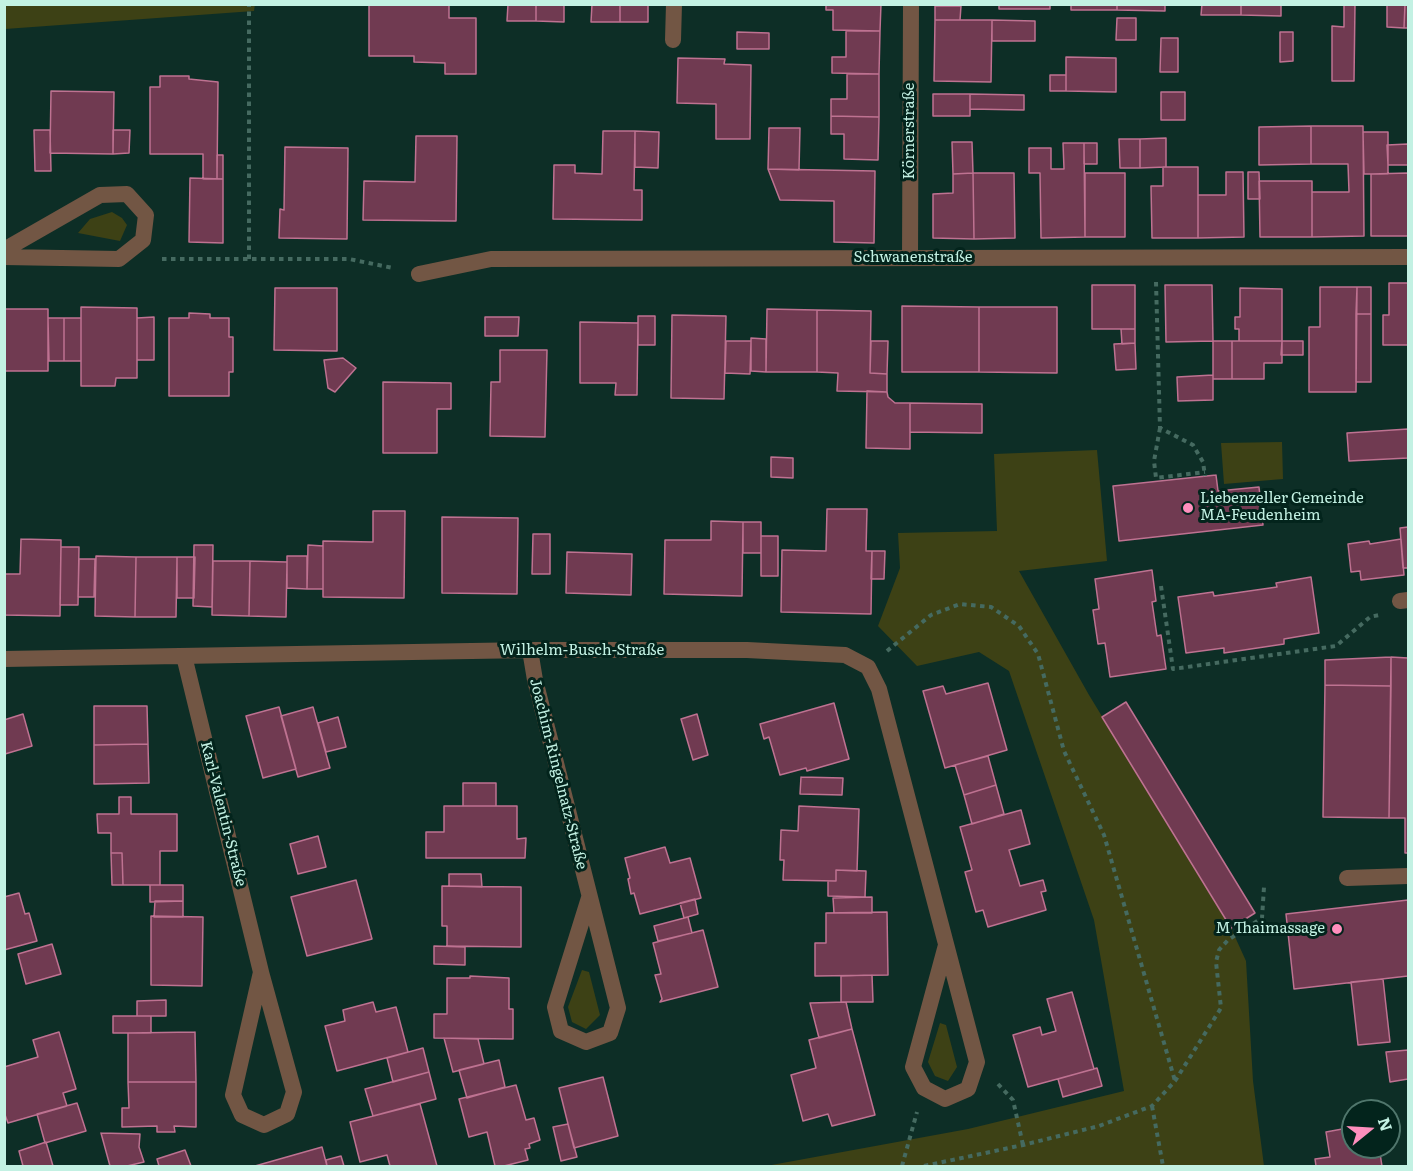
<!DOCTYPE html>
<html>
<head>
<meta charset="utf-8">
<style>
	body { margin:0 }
	#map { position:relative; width:1413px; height:1171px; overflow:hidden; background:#0d2e26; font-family:Literata,serif }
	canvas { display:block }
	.frame { position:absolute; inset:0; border:6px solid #c3f1e3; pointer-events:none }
	.north { position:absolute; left:1341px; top:1099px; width:60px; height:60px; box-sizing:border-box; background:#03241c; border:2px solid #50766c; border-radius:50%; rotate:72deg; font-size:16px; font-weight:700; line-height:24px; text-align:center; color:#c3f1e3 }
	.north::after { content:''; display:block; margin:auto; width:21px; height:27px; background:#fe8ebd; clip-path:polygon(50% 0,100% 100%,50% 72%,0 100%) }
</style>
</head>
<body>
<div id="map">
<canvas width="1413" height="1171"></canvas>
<div class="frame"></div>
<div class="north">N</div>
</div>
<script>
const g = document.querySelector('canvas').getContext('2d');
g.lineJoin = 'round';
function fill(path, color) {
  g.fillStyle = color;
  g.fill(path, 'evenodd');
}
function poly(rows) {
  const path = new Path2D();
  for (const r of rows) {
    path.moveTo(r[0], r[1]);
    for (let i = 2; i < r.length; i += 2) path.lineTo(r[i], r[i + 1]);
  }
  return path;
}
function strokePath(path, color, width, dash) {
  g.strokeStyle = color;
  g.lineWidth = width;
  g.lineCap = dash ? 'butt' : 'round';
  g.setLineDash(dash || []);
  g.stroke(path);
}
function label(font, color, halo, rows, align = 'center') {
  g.font = font + ' Literata,serif';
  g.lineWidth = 6;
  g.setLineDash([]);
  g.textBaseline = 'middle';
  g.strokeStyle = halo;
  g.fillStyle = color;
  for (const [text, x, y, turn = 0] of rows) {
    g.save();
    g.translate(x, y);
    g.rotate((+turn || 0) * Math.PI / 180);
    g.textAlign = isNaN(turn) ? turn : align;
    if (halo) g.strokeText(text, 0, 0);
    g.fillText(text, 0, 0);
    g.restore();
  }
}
fill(poly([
	[5,4,255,4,254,11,5,29],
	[112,212,122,218,127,225,120,241,78,233,90,219],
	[1282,442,1283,479,1224,484,1221,443],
	[1097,450,1107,561,1019,571,1089,695,1231,928,1246,961,1253,1081,1264,1166,766,1166,968,1129,1124,1091,1094,920,1009,671,979,652,917,666,878,626,900,568,898,533,997,531,994,454],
	[582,970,589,972,600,1015,586,1029,572,1022,568,1007],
	[940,1023,946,1025,957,1067,948,1081,935,1076,928,1062]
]), '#3d4115');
const building = poly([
	[369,4,449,4,449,18,476,18,476,74,445,74,445,63,414,62,414,56,369,56,369,4],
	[508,4,536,4,536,21,507,21,508,4],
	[536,4,564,4,564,22,536,21,536,4],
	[592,4,620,4,620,22,591,22,592,4],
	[620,4,648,4,648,22,620,22,620,4],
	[826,4,881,4,880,31,833,30,833,10,826,10,826,4],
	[999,4,1050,4,1050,9,999,9,999,4],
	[1071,4,1117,4,1117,10,1071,10,1071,4],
	[1117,4,1165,4,1165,11,1117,10,1117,4],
	[1202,4,1241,4,1241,15,1201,15,1202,4],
	[1241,4,1281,4,1281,16,1241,15,1241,4],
	[1344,4,1355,4,1354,81,1332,81,1332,26,1344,27,1344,4],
	[1387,4,1405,4,1404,28,1387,27,1387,4],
	[1405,4,1408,4,1408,28,1404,28,1405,4],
	[935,6,961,6,960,20,935,20,935,6],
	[1117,18,1136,18,1136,40,1116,40,1117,18],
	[935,20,992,20,991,82,934,81,935,20],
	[992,20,1035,21,1035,41,992,41,992,20],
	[846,31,880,31,879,74,832,73,832,57,846,57,846,31],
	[737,32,769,33,769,49,737,49,737,32],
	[1280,32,1293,32,1293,61,1280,62,1280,32],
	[1161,38,1178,38,1178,72,1160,72,1161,38],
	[1066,57,1116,58,1116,92,1066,91,1066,57],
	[678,58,725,59,724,64,751,65,750,139,716,139,716,104,677,103,678,58],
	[847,74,879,74,879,117,831,116,831,99,847,99,847,74],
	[1050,75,1066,75,1066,91,1050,91,1050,75],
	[160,76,189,76,189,79,218,82,217,179,203,179,203,154,150,154,150,87,160,87,160,76],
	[51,91,114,92,113,154,50,153,51,91],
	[1161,92,1185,92,1185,120,1161,120,1161,92],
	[933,94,970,94,970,116,933,116,933,94],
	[970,94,1024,95,1024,110,970,109,970,94],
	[831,116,879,117,878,160,844,159,844,134,831,134,831,116],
	[1311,126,1311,164,1259,165,1259,127,1311,126],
	[1311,126,1363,126,1364,236,1312,237,1312,192,1349,192,1348,164,1311,164,1311,126],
	[769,128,800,128,799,170,768,169,769,128],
	[34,130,50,130,51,171,35,171,34,130],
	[113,130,130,130,129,153,113,154,113,130],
	[603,131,635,131,634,190,642,190,642,220,553,219,554,165,575,165,575,173,602,174,603,131],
	[635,131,659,132,658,168,635,167,635,131],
	[1363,132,1388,132,1388,174,1364,174,1363,132],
	[416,136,457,136,456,221,363,220,364,181,415,182,416,136],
	[1166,138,1166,167,1140,168,1140,139,1166,138],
	[1119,139,1140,139,1140,168,1120,168,1119,139],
	[952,142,972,142,973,173,953,174,952,142],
	[1063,143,1084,143,1085,237,1041,238,1040,173,1029,173,1029,148,1051,148,1051,169,1064,169,1063,143],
	[1084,143,1097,143,1097,164,1084,164,1084,143],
	[1408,144,1408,165,1388,165,1387,145,1408,144],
	[285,147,348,148,347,239,279,238,280,209,284,210,285,147],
	[217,155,223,155,223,179,217,179,217,155],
	[1163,167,1198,167,1198,238,1152,238,1151,186,1163,186,1163,167],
	[768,169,875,171,874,243,834,242,834,201,780,200,768,169],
	[1226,172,1243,172,1244,237,1198,238,1198,195,1226,195,1226,172],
	[1248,172,1259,172,1260,199,1248,199,1248,172],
	[973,173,974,239,933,238,933,194,953,193,953,174,973,173],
	[973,173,1014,173,1015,238,974,239,973,173],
	[1085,173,1125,173,1125,237,1085,237,1085,173],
	[1408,173,1408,236,1371,236,1371,174,1408,173],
	[190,178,223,179,223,243,189,242,190,178],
	[1259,181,1312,181,1312,237,1260,237,1259,181],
	[1389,283,1408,283,1408,345,1383,345,1383,315,1389,315,1389,283],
	[1092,285,1135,285,1135,329,1092,329,1092,285],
	[1165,285,1212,285,1213,341,1166,342,1165,285],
	[1320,287,1357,287,1356,392,1309,392,1309,327,1320,327,1320,287],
	[1357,287,1371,287,1371,314,1356,314,1357,287],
	[275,288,337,288,337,351,274,350,275,288],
	[1240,288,1282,289,1282,341,1239,341,1239,329,1235,329,1235,317,1240,317,1240,288],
	[902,306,979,307,979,372,902,372,902,306],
	[81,307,137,308,137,378,116,378,115,386,81,386,81,307],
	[979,307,1057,307,1057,373,979,372,979,307],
	[4,309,48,309,48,371,4,371,4,309],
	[767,309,817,310,817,372,766,372,767,309],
	[817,310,871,311,870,373,887,374,887,392,837,391,838,373,817,372,817,310],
	[189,313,210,314,210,318,229,318,229,337,233,337,233,372,229,372,229,396,169,396,169,318,189,318,189,313],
	[1356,314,1371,314,1371,382,1356,382,1356,314],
	[672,315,726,316,724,399,671,398,672,315],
	[638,316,655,316,655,345,638,345,638,316],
	[154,317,154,360,137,360,137,318,154,317],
	[485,317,519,317,518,336,485,336,485,317],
	[48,318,64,318,64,361,49,361,48,318],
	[64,318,81,318,81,361,64,361,64,318],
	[580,322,638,323,637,395,615,395,616,383,580,383,580,322],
	[1121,329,1135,329,1135,343,1122,344,1121,329],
	[751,338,766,339,766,372,751,371,751,338],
	[726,341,751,341,750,374,725,373,726,341],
	[871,341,888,341,887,374,870,373,871,341],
	[1213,341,1232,341,1232,379,1213,379,1213,341],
	[1232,341,1282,341,1282,363,1264,363,1264,379,1232,379,1232,341],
	[1282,341,1303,341,1303,355,1281,355,1282,341],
	[1135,343,1136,369,1116,370,1114,344,1135,343],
	[500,350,547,350,545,437,490,436,491,382,500,382,500,350],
	[343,358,356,368,335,392,328,388,324,360,343,358],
	[1213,375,1213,400,1178,401,1177,377,1213,375],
	[383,382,451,383,451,409,437,409,437,453,383,453,383,382],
	[867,391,887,392,888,397,895,403,910,403,910,449,866,448,867,391],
	[910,403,982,404,982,433,910,432,910,403],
	[1408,429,1408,458,1349,461,1347,433,1408,429],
	[771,457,793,458,793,478,771,477,771,457],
	[1216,475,1218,491,1259,487,1263,525,1119,541,1113,486,1216,475],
	[827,509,867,509,866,551,872,551,871,614,781,612,782,550,826,551,827,509],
	[373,511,405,511,404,598,323,597,323,541,373,542,373,511],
	[442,517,518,518,517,594,442,593,442,517],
	[711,521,743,522,742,596,664,594,665,540,711,540,711,521],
	[743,522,761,522,761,553,743,553,743,522],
	[1408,527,1408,568,1403,568,1400,528,1408,527],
	[533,534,550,534,550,574,532,574,533,534],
	[761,536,778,536,778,576,761,576,761,536],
	[21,539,61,540,60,616,4,615,4,574,20,574,21,539],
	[1401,539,1404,575,1361,580,1360,571,1351,572,1348,544,1369,541,1370,544,1401,539],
	[194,545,213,545,212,607,193,606,194,545],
	[308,545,323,546,323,589,307,589,308,545],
	[61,547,79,547,78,605,60,605,61,547],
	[872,551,885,551,884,579,871,579,872,551],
	[567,552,632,554,631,595,566,593,567,552],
	[96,556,136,557,135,617,95,616,96,556],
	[287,556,307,556,307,589,287,588,287,556],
	[136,557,177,557,176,617,135,617,136,557],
	[177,557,195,557,194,598,177,598,177,557],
	[79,559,95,559,94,597,78,597,79,559],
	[213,561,250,561,249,616,212,615,213,561],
	[250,561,287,562,286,617,249,616,250,561],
	[1152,570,1156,601,1152,602,1157,636,1161,635,1166,669,1110,677,1105,643,1098,644,1093,610,1099,609,1095,579,1152,570],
	[1311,577,1319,633,1284,639,1284,644,1224,653,1224,648,1186,653,1178,597,1213,592,1214,596,1277,587,1276,583,1311,577],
	[1391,657,1408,658,1408,853,1405,853,1405,818,1389,818,1391,657],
	[1391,657,1391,686,1325,685,1325,660,1391,657],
	[988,683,1007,750,945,768,923,691,943,686,946,694,988,683],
	[1325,685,1391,686,1389,818,1323,817,1325,685],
	[1126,702,1255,913,1231,928,1102,717,1126,702],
	[834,703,849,759,807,771,806,768,780,775,769,737,764,739,760,724,834,703],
	[94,706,147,706,148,744,94,745,94,706],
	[279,707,296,769,263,778,246,716,279,707],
	[313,707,330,768,298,777,281,716,313,707],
	[23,714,32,746,5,754,4,720,23,714],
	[697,714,708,755,693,760,681,719,697,714],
	[338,717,346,747,326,752,318,723,338,717],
	[148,744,149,783,94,784,94,745,148,744],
	[988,756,996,785,964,795,955,765,988,756],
	[801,777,843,778,842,795,800,794,801,777],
	[463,783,496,783,496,806,463,806,463,783],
	[996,785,1004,814,972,824,964,795,996,785],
	[119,797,131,797,131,814,177,814,177,851,160,851,160,885,123,885,122,853,111,853,111,833,98,833,97,814,119,814,119,797],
	[444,806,517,806,517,839,526,838,525,858,426,858,426,832,444,832,444,806],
	[799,806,859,809,857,871,836,870,836,881,783,880,784,860,780,860,781,830,798,831,799,806],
	[1021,810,1030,844,1009,850,1020,886,1043,880,1046,891,1041,892,1046,910,988,927,983,910,976,912,965,872,972,870,960,827,1021,810],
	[318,836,326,867,298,874,290,844,318,836],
	[665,847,670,863,690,858,701,898,640,914,634,893,631,894,628,879,630,878,625,858,665,847],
	[111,853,122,853,123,885,112,885,111,853],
	[836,870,866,871,865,897,828,896,828,881,836,881,836,870],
	[449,874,481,874,482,887,449,886,449,874],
	[356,880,372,939,307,956,291,897,356,880],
	[150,885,183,885,183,901,150,902,150,885],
	[442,886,521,887,521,947,447,946,447,926,442,926,442,886],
	[19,893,25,914,29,913,37,941,4,950,4,897,19,893],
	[872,897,872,913,834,913,833,898,872,897],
	[695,899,698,914,684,918,680,903,695,899],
	[1408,900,1408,976,1294,989,1286,914,1408,900],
	[155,901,183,901,183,917,154,917,155,901],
	[887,912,888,975,815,976,815,943,826,943,826,913,887,912],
	[151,916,203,917,202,986,151,985,151,916],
	[688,917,692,933,658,941,654,926,688,917],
	[703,930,718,987,660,1002,662,999,655,975,661,974,653,943,703,930],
	[52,944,61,974,26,984,18,954,52,944],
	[434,946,465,947,465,965,434,964,434,946],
	[872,975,873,1002,841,1002,841,976,872,975],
	[470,976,509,978,509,1009,513,1009,513,1039,434,1038,434,1014,447,1014,447,978,470,978,470,976],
	[1383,979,1390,1042,1358,1045,1351,982,1383,979],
	[1072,992,1094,1069,1028,1087,1013,1035,1040,1027,1042,1035,1056,1031,1047,999,1072,992],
	[166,1000,166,1016,137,1016,137,1001,166,1000],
	[373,1002,376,1012,396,1007,408,1052,337,1071,325,1026,345,1021,343,1010,373,1002],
	[846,1002,852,1029,819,1038,810,1003,846,1002],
	[113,1016,151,1016,151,1033,113,1033,113,1016],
	[852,1029,875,1115,832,1126,828,1114,803,1121,791,1075,816,1068,809,1040,852,1029],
	[59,1032,76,1089,63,1093,67,1106,8,1123,4,1112,4,1067,38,1057,33,1040,59,1032],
	[195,1032,196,1082,128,1082,128,1033,195,1032],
	[444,1038,478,1039,484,1064,453,1072,444,1038],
	[423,1048,429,1072,393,1082,387,1058,423,1048],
	[1408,1050,1408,1079,1390,1082,1386,1052,1408,1050],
	[499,1060,505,1087,467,1098,459,1070,499,1060],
	[1097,1068,1102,1086,1063,1097,1058,1079,1097,1068],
	[429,1072,436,1099,373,1116,365,1089,429,1072],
	[603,1077,618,1136,574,1148,559,1088,603,1077],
	[128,1082,196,1082,196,1127,174,1126,175,1132,157,1132,157,1126,122,1127,122,1108,129,1108,128,1082],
	[516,1085,526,1120,534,1118,540,1140,529,1144,530,1148,525,1149,528,1160,504,1166,495,1166,487,1132,469,1137,459,1099,516,1085],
	[77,1103,86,1131,45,1143,37,1114,77,1103],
	[420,1104,437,1166,390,1166,387,1155,360,1162,350,1122,420,1104],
	[568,1124,577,1157,561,1161,553,1127,568,1124],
	[1353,1127,1353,1147,1379,1147,1382,1166,1316,1166,1315,1159,1330,1157,1326,1132,1353,1127],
	[101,1133,140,1134,139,1147,144,1162,127,1166,110,1166,101,1133],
	[46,1142,53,1166,23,1166,19,1151,46,1142],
	[322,1147,327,1166,255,1166,322,1147],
	[185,1150,191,1166,159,1166,157,1159,185,1150],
	[341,1156,344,1166,327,1166,326,1160,341,1156]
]);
fill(building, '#703a51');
strokePath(building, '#be7291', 1.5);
strokePath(poly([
	[162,259,349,259,393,268],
	[249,259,249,4],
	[1156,282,1160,428,1193,445,1203,462,1205,476],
	[1160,428,1154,461,1156,478,1205,472],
	[1161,586,1173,669,1336,646,1370,617,1379,615],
	[887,651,931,615,960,604,991,607,1019,626,1038,654,1064,751,1104,835,1175,1081],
	[998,1084,1013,1100,1023,1145],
	[1152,1106,1163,1166],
	[902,1166,917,1112],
	[924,1166,1023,1145,1099,1126,1152,1106,1175,1081,1221,1008,1216,962,1219,950,1228,940,1262,918,1264,887]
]), '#456a60', 4, [4.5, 4.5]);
strokePath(poly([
	[673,40,674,4],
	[1400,601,1408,600],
	[1347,878,1408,876]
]), '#725644', 16);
strokePath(poly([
	[4,250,100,195,127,194,146,215,143,240,119,259,4,257],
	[910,258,911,4],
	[419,274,491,259,1408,257],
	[530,650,535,680,618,1008,610,1033,586,1042,561,1031,555,1007,589,898],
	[184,656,261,972,294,1092,287,1114,264,1125,242,1115,233,1095,261,972],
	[4,659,530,650,747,650,845,655,868,667,879,689,977,1062,968,1089,945,1099,924,1088,913,1067,946,945]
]), '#725644', 16);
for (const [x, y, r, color] of [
	[1188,508,6,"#fe8ebd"],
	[1337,929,6,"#fe8ebd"]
]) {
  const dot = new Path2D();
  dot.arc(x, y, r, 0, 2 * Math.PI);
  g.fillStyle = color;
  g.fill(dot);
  strokePath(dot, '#03241c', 2);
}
label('15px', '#c3f1e3', '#03241c', [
	["Körnerstraße",910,131,-90],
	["Schwanenstraße",913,258],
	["Wilhelm-Busch-Straße",582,651],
	["Joachim-Ringelnatz-Straße",558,774,76],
	["Karl-Valentin-Straße",223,814,76]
]);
label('15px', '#c3f1e3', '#03241c', [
	["Liebenzeller Gemeinde",1200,499],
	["MA-Feudenheim",1200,516],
	["M Thaimassage",1325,929,"right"]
], 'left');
</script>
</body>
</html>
